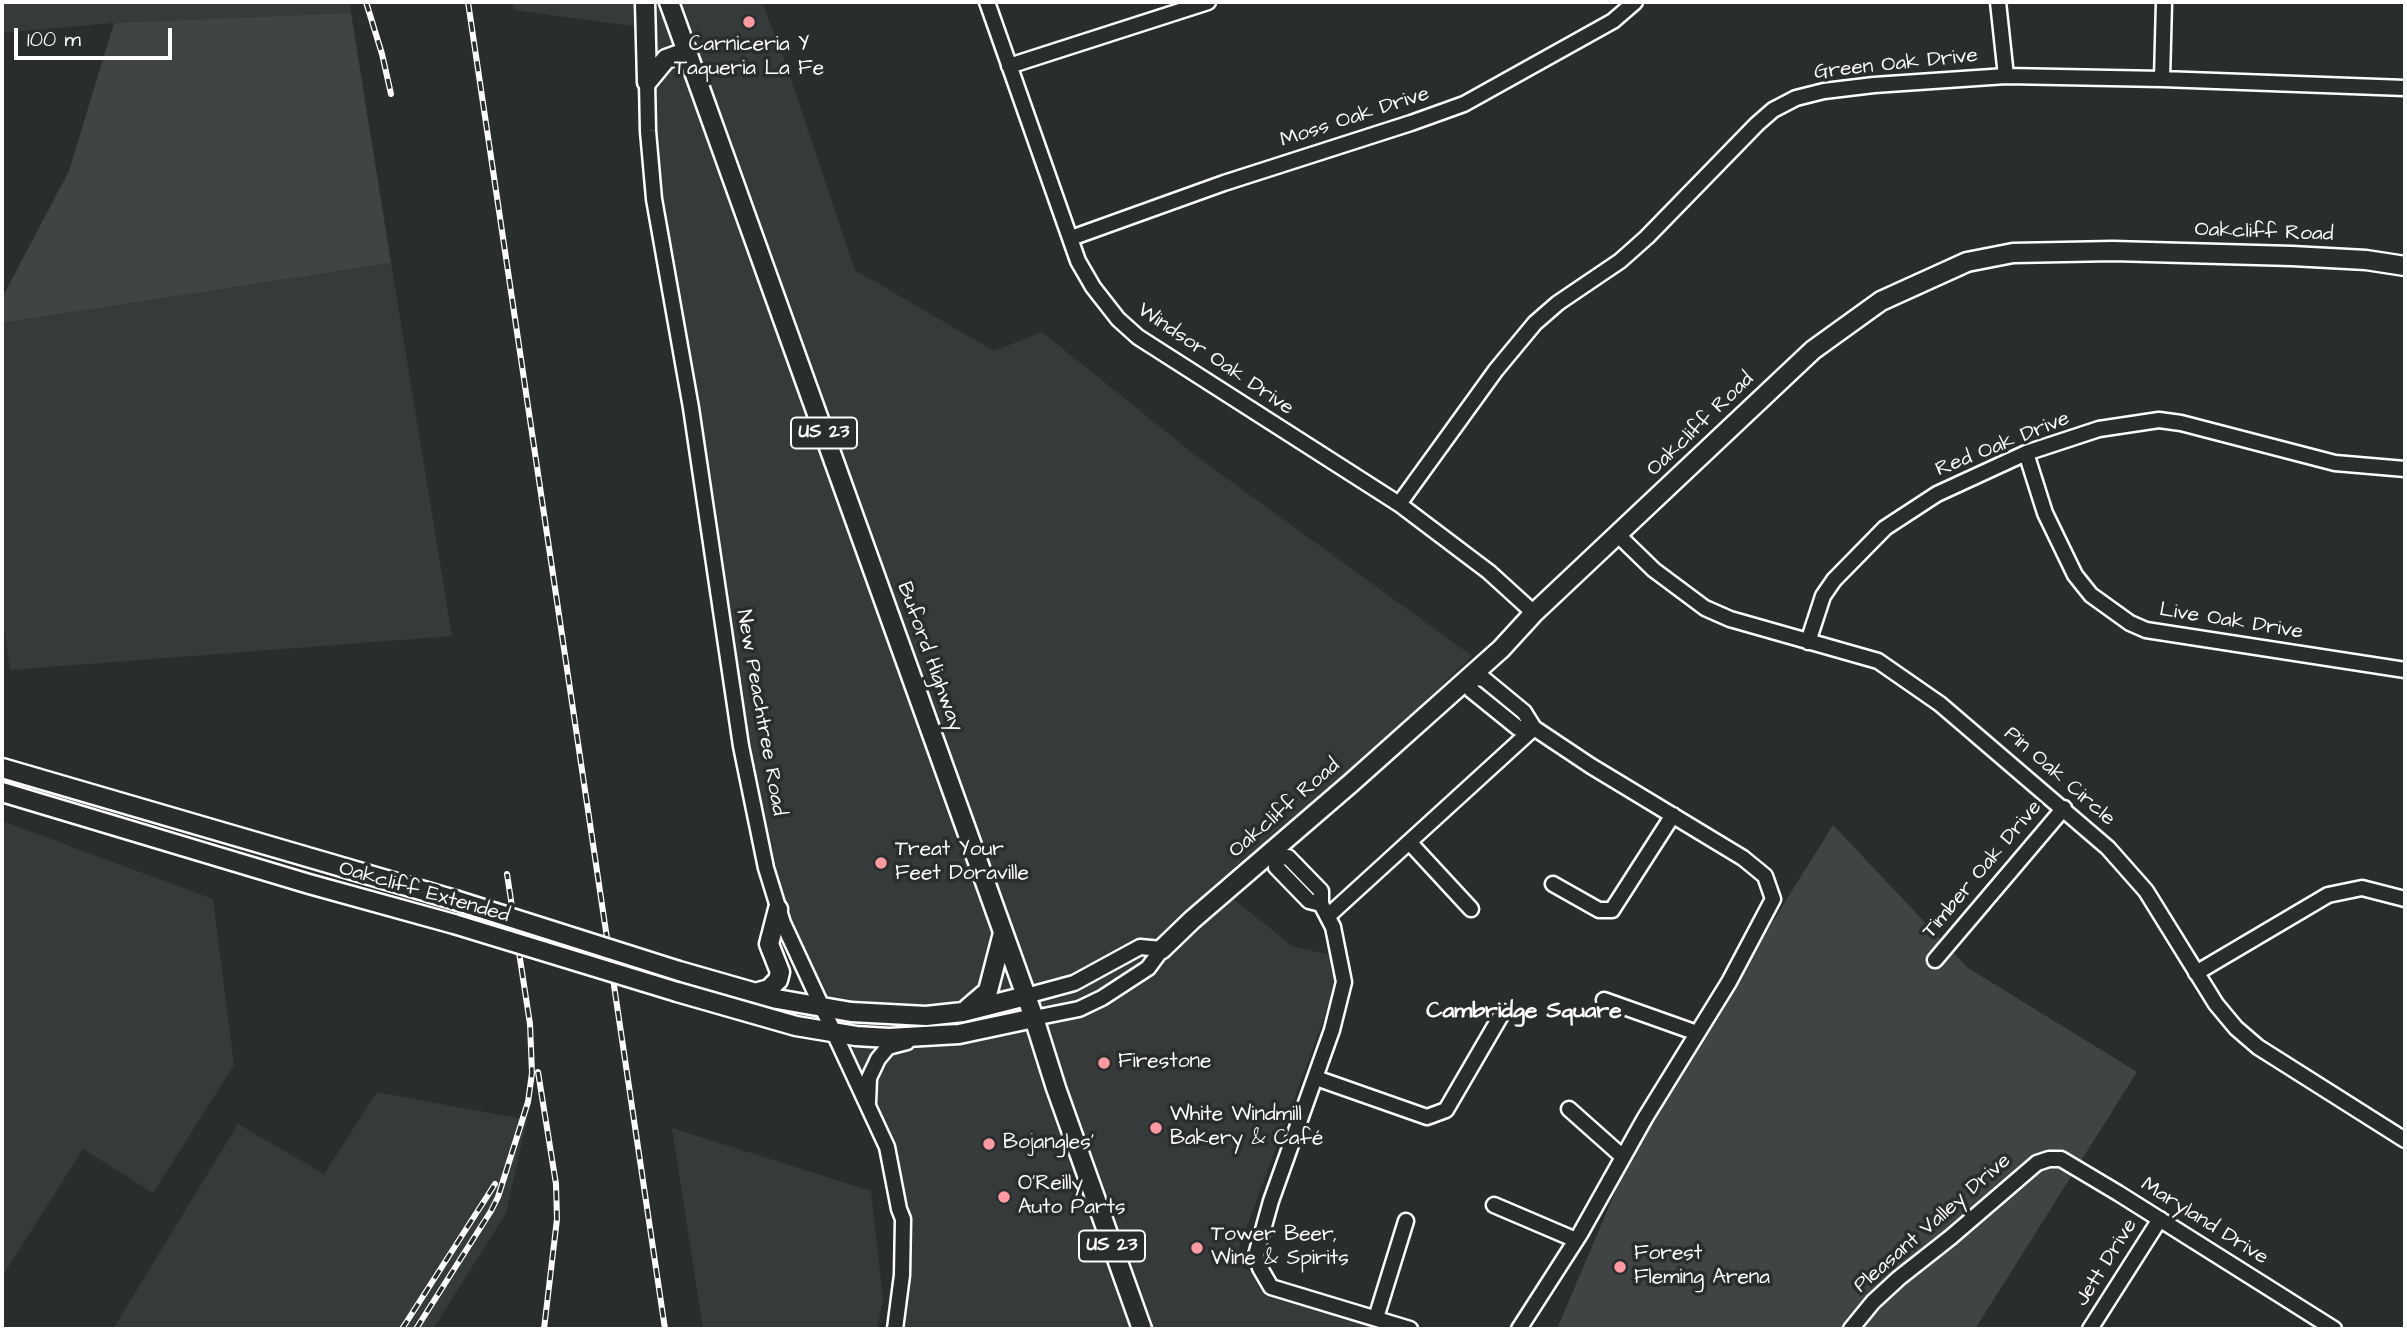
<!DOCTYPE html>
<html>
<head>
<meta charset="utf-8">
<style>
	body { margin:0 }
	#map { position:relative; width:2407px; height:1331px; overflow:hidden; background:#2a2d2e; font-family:"Architects Daughter",sans-serif }
	canvas { display:block }
	.frame { position:absolute; inset:0; border:4px solid #fff; pointer-events:none }
	.scale { position:absolute; left:14px; top:28px; width:158px; height:32px; box-sizing:border-box; border:4px solid #fff; border-top:0; padding-left:9px; font-size:21px; line-height:24px; white-space:nowrap; color:#fff; -webkit-text-stroke:5px #2a2d2e; paint-order:stroke }
</style>
</head>
<body>
<div id="map">
<canvas width="2407" height="1331"></canvas>
<div class="frame"></div>
<div class="scale">100 m</div>
</div>
<script>
const g = document.querySelector('canvas').getContext('2d');
g.lineJoin = 'round';
function fill(path, color) {
  g.fillStyle = color;
  g.fill(path, 'evenodd');
}
function poly(rows) {
  const path = new Path2D();
  for (const r of rows) {
    path.moveTo(r[0], r[1]);
    for (let i = 2; i < r.length; i += 2) path.lineTo(r[i], r[i + 1]);
  }
  return path;
}
function strokePath(path, color, width, dash) {
  g.strokeStyle = color;
  g.lineWidth = width;
  g.lineCap = dash ? 'butt' : 'round';
  g.setLineDash(dash || []);
  g.stroke(path);
}
function label(font, color, halo, rows, align = 'center') {
  g.font = font + ' "Architects Daughter",sans-serif';
  g.lineWidth = 7;
  g.setLineDash([]);
  g.textBaseline = 'middle';
  g.strokeStyle = halo;
  g.fillStyle = color;
  for (const [text, x, y, turn = 0] of rows) {
    g.save();
    g.translate(x, y);
    g.rotate((+turn || 0) * Math.PI / 180);
    g.textAlign = isNaN(turn) ? turn : align;
    if (halo) g.strokeText(text, 0, 0);
    g.fillText(text, 0, 0);
    g.restore();
  }
}
fill(poly([
	[2,2,350,2,351,13,114,23,2,33],
	[512,2,762,2,784,59,855,270,994,351,1042,332,1200,459,1472,656,1226,893,1292,946,1346,959,1233,1264,1388,1327,1389,1329,896,1329,904,1234,885,1130,800,967,759,831,659,212,647,86,655,29,514,10],
	[391,263,452,636,10,670,2,613,2,323],
	[2,821,213,899,234,1065,153,1193,83,1149,2,1277],
	[377,1092,527,1120,506,1213,433,1329,113,1329,238,1124,324,1174],
	[672,1128,871,1191,883,1299,877,1329,703,1329]
]), '#373a3b');
fill(poly([
	[351,13,391,263,2,323,2,298,69,171,114,23],
	[1833,825,1968,968,2137,1072,1975,1329,1557,1329,1639,1136]
]), '#414445');
const minor = poly([
	[987,2,1078,261,1093,287,1118,319,1138,337,1399,504,1489,572,1534,613],
	[1998,2,2006,76],
	[1009,66,1208,2],
	[2162,79,2164,2],
	[647,82,648,131,654,199,691,408,741,746,766,868,783,923,887,1147,899,1209,903,1219,902,1275,895,1329],
	[1071,238,1224,183,1411,123,1464,104,1613,21,1635,2],
	[2026,453,2045,513,2075,575,2091,595,2130,623,2146,630,2405,670],
	[1399,504,1496,370,1535,323,1558,303,1620,261,1647,237,1757,124,1773,110,1796,98,1824,91,1874,85,2006,76,2162,79,2405,88],
	[1618,535,1654,570,1705,608,1730,619,1878,661,1940,704,2108,848,2146,891,2216,1004,2236,1028,2258,1047,2405,1140],
	[1808,642,1823,596,1834,580,1885,528,1937,494,2026,453,2099,429,2159,420,2181,423,2335,463,2405,469],
	[1410,843,1471,909],
	[1272,851,1279,858,1288,857,1321,891,1321,904,1333,927,1344,982,1332,1030,1271,1201,1256,1255,1260,1268,1271,1287,1410,1329],
	[1279,858,1276,867,1309,901,1321,904],
	[1553,884,1599,910,1612,910,1673,815],
	[1328,916,1534,728],
	[1935,960,2064,808],
	[2196,973,2328,895,2362,888,2405,899],
	[1026,996,1074,983,1140,947,1162,949],
	[1604,1000,1697,1033],
	[1034,1018,1079,1009,1102,998,1148,968,1162,949],
	[1316,1078,1427,1117,1446,1110,1503,1012],
	[868,1103,869,1078,878,1059,888,1047,907,1042],
	[1569,1109,1623,1157],
	[1494,1205,1576,1240],
	[1376,1318,1406,1221],
	[1519,1329,1580,1234,1645,1118,1729,982,1773,899,1765,876,1743,858,1591,766,1534,728,1524,712,1484,679,1470,677,1471,690,1518,728,1534,728],
	[1851,1329,1873,1302,1899,1278,1951,1237,2037,1163,2049,1159,2061,1159,2118,1193,2334,1329],
	[2090,1329,2160,1219]
]);
const major = poly([
	[645,2,647,82],
	[669,2,1034,1018,1056,1088,1142,1329],
	[647,82,666,59,688,51],
	[2,768,455,900],
	[2,792,309,884,454,924],
	[1162,949,1192,920,1351,783,1501,649,1534,613,1813,350,1881,301,1967,262,2013,253,2113,251,2292,256,2366,260,2405,266],
	[679,971,777,999,851,1012,926,1016,963,1012,1026,996],
	[677,992,796,1026,856,1036,889,1038,959,1034,1034,1018],
	[755,993,769,989,778,980,780,972,769,944,778,909],
	[967,1009,988,991,1003,933]
]);
strokePath(minor, '#fff', 19);
strokePath(major, '#fff', 23);
strokePath(minor, '#2a2d2e', 14);
strokePath(major, '#2a2d2e', 18);
const rail = poly([
	[366,2,382,54,391,94],
	[468,2,665,1329],
	[538,1072,556,1184,557,1219,544,1329],
	[402,1329,495,1184],
	[416,1329,491,1211,498,1197,528,1102,532,1073,530,1024,507,874]
]);
strokePath(rail, '#fff', 6);
strokePath(rail, '#2a2d2e', 3.5, [10]);
const majorBridge = poly([
	[455,900,679,971],
	[454,924,677,992]
]);
strokePath(majorBridge, '#fff', 23, []);
strokePath(majorBridge, '#2a2d2e', 18);
for (const [x, y, r, color] of [
	[749,22,7,"#ff9aa2"],
	[881,863,7,"#ff9aa2"],
	[1104,1063,7,"#ff9aa2"],
	[1156,1128,7,"#ff9aa2"],
	[989,1144,7,"#ff9aa2"],
	[1004,1197,7,"#ff9aa2"],
	[1197,1248,7,"#ff9aa2"],
	[1620,1267,7,"#ff9aa2"]
]) {
  const dot = new Path2D();
  dot.arc(x, y, r, 0, 2 * Math.PI);
  g.fillStyle = color;
  g.fill(dot);
  strokePath(dot, '#2a2d2e', 2.5);
}
for (const [x, y, w] of [
	[824,433,66],
	[1112,1246,66]
]) {
  const box = new Path2D();
  box.roundRect(x - w / 2, y - 15.5, w, 31, 5);
  g.fillStyle = '#2a2d2e';
  g.fill(box);
  strokePath(box, '#fff', 2);
}
label('bold 19px', '#fff', null, [
	["US 23",824,433],
	["US 23",1112,1246]
]);
label('21px', '#fff', '#2a2d2e', [
	["Carniceria Y",749,46,"center"],
	["Taqueria La Fe",749,70,"center"],
	["Treat Your",895,851],
	["Feet Doraville",895,875],
	["Firestone",1118,1063],
	["White Windmill",1170,1116],
	["Bakery & Café",1170,1140],
	["Bojangles'",1003,1144],
	["O'Reilly",1018,1185],
	["Auto Parts",1018,1209],
	["Tower Beer,",1211,1236],
	["Wine & Spirits",1211,1260],
	["Forest",1634,1255],
	["Fleming Arena",1634,1279]
], 'left');
label('21px', '#fff', '#2a2d2e', [
	["Green Oak Drive",1896,65,-6],
	["Moss Oak Drive",1355,118,-18],
	["Oakcliff Road",2264,233,2],
	["Windsor Oak Drive",1215,360,34],
	["Oakcliff Road",1701,425,-44],
	["Red Oak Drive",2003,445,-22],
	["Live Oak Drive",2231,622,9],
	["Buford Highway",929,657,70],
	["New Peachtree Road",760,713,80],
	["Pin Oak Circle",2059,777,41],
	["Oakcliff Road",1285,809,-41],
	["Timber Oak Drive",1983,870,-50],
	["Oakcliff Extended",424,893,16],
	["Maryland Drive",2204,1222,32],
	["Pleasant Valley Drive",1933,1224,-41],
	["Jett Drive",2107,1263,-58]
]);
label('bold 23px', '#fff', '#2a2d2e', [
	["Cambridge Square",1524,1012]
]);
</script>
</body>
</html>
